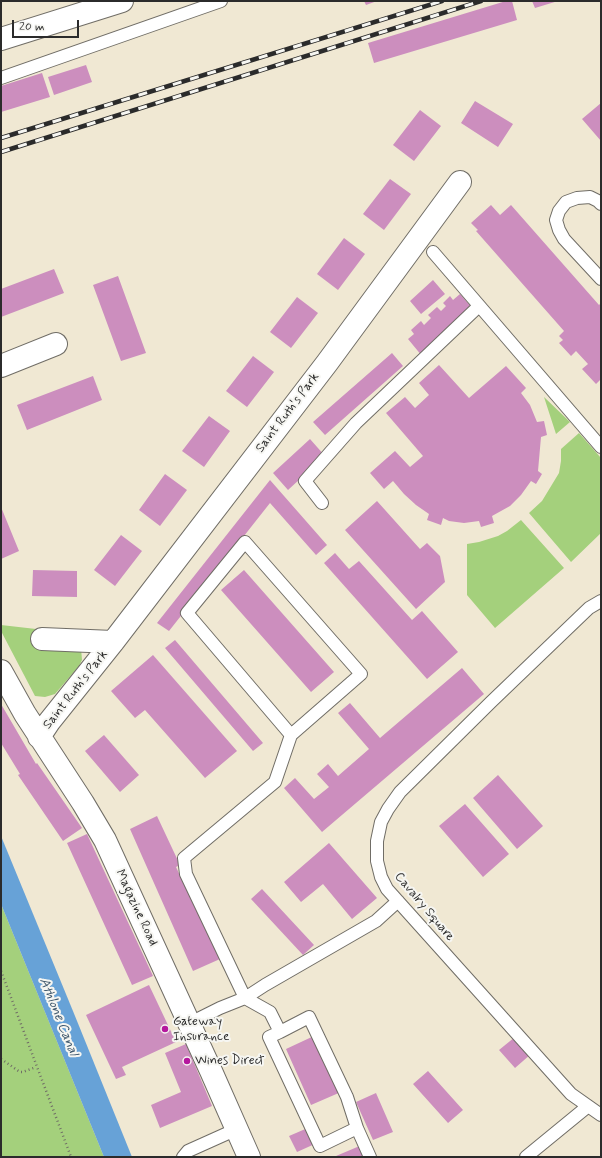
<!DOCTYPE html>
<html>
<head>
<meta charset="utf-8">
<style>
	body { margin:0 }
	#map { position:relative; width:602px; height:1158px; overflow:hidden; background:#f0e8d3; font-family:Mynerve,sans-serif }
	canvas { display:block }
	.frame { position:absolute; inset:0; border:2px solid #2b2b2b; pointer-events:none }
	.scale { position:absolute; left:12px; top:20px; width:67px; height:18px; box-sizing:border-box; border:2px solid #2b2b2b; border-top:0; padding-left:5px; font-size:12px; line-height:14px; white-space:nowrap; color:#2b2b2b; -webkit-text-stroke:3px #f6f6f2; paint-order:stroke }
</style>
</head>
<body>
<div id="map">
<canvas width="602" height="1158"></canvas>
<div class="frame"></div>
<div class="scale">20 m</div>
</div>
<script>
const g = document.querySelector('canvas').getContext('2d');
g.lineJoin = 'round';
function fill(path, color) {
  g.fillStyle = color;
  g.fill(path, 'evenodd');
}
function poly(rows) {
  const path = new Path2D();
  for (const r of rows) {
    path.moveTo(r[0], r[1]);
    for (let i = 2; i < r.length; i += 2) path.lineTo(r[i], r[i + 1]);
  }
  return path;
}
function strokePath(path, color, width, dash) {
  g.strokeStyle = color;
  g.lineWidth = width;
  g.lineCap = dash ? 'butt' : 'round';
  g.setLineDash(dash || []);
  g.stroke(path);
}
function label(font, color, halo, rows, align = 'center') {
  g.font = font + ' Mynerve,sans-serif';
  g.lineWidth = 4;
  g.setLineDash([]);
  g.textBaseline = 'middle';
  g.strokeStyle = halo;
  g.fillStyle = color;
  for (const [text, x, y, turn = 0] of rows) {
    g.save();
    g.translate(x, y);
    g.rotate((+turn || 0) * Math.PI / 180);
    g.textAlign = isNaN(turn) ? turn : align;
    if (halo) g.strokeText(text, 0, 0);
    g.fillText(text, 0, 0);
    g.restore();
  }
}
fill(poly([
	[544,397,570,422,556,434],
	[579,433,601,458,601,533,571,562,529,513,542,501,559,473,561,461,561,449],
	[521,520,564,568,495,628,467,595,467,544,479,542,498,536,507,531],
	[1,625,36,629,36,645,81,648,82,660,79,666,55,694,45,697,35,696,1,631],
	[1,904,104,1157,1,1157]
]), '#a4d07c');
fill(poly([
	[1,836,75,1016,132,1157,104,1157,1,904]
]), '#67a2d7');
fill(poly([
	[364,1,377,1,366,5],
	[506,1,512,1,517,20,374,63,368,43],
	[532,1,558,1,535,8],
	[86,65,92,82,54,95,48,77],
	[42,73,50,97,1,112,1,86],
	[475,101,513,124,498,147,461,123],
	[601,103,601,141,582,119],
	[420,110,441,126,414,161,393,145],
	[390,179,411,194,384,230,363,214],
	[491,205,500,215,511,205,599,305,601,303,601,379,596,384,582,369,588,364,576,351,571,356,559,343,563,340,559,336,564,331,476,231,478,230,471,223],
	[344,238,365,254,338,290,317,274],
	[54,269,64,293,1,317,1,289],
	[118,276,146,353,121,361,93,285],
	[433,280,445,294,421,314,410,301],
	[460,294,474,310,422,356,408,339,414,334,411,330,421,321,424,325,431,318,428,315,437,307,441,311,446,306,443,303,450,296,453,300],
	[297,297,318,313,291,348,270,332],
	[392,353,403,366,325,435,313,422],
	[253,356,274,372,247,407,226,391],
	[439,365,469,398,506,366,526,388,521,393,530,405,537,422,544,421,547,435,541,437,538,471,542,474,536,484,531,481,521,495,510,506,492,516,494,523,481,527,479,521,464,523,449,521,443,518,441,525,427,520,429,514,416,505,404,494,393,481,384,489,370,473,395,451,410,467,423,456,386,413,405,397,415,408,429,395,419,383],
	[93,376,102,400,27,430,17,405],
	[209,416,230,431,204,467,182,451],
	[310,439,325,456,288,490,273,473],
	[165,474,187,490,160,526,139,510],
	[270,480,327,545,316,555,270,503,169,631,157,623],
	[377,501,420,549,427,543,440,556,445,582,416,609,345,530],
	[1,507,19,551,1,559],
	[121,535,142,551,115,586,94,570],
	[335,553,349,569,359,561,412,620,422,611,458,652,427,679,324,563],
	[33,570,77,571,77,597,32,596],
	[244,570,334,672,311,692,221,590],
	[175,640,263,743,253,751,165,648],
	[153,655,237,751,205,778,145,710,135,718,111,691],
	[462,668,484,694,322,832,284,788,295,778,314,799,329,787,317,774,328,764,338,776,369,749,338,713,350,703,380,738],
	[1,704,36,764,37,763,82,828,63,841,18,775,20,774,1,743],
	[104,735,139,775,120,792,85,751],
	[498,775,543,826,517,849,473,798],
	[465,804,509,854,483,877,439,826],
	[157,816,180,865,176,867,220,959,193,971,130,829],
	[87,834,153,976,132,985,67,843],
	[329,843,377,898,352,919,323,884,301,902,284,882],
	[262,889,314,945,303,955,251,899],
	[149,985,176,1042,122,1067,126,1075,116,1079,86,1015],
	[316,1035,341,1092,311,1105,286,1049],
	[515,1037,531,1054,515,1068,499,1050],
	[186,1044,212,1106,160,1128,151,1105,181,1092,165,1053],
	[428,1071,463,1110,448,1123,413,1084],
	[376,1093,393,1132,373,1140,356,1102],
	[310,1127,317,1143,297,1152,289,1136],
	[362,1145,367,1157,337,1157,336,1156]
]), '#cc8ebe');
const lane = poly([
	[1,78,221,1],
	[601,204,598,201,590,197,577,198,566,202,559,211,556,220,559,230,564,239,601,279],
	[433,252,601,447],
	[322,503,305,481,356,423,479,306],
	[601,601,589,608,491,702,400,792,388,809,381,822,377,841,377,861,381,877,387,889,571,1094,601,1115],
	[291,735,187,613,245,542,361,674,291,735,275,782,184,858,186,874,245,998,270,1012,280,1032,269,1037,320,1146,357,1128,370,1157],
	[190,1023,220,1008,245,998,265,985,376,921,398,901],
	[280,1032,309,1017,347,1097,357,1128],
	[183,1157,188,1151,237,1129],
	[526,1157,587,1107]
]);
const street = poly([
	[1,366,56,344],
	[42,639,113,642],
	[1,671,25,714,83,803,105,840,211,1071,249,1157],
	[39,737,49,722,113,642,327,363,460,182]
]);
const secondary = poly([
	[1,39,122,1]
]);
strokePath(lane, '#706d66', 14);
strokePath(street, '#706d66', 24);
strokePath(secondary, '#706d66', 24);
strokePath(poly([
	[1,971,71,1157],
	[1,1059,20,1072,23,1072,36,1067]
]), '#706d66', 2.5, [1, 3]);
strokePath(lane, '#fff', 12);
strokePath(street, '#fff', 22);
strokePath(secondary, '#fff', 22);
const rail = poly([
	[1,138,442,1],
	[1,152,481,1]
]);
strokePath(rail, '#2b2b2b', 4.5);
strokePath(rail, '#f6f6f2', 3, [9]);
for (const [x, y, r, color] of [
	[165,1029,4,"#b5179e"],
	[187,1061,4,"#b5179e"]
]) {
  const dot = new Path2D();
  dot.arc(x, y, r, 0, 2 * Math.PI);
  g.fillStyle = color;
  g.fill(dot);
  strokePath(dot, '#f6f6f2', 1.5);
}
label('13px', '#2b2b2b', '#f6f6f2', [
	["Saint Ruth's Park",288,413,-53],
	["Saint Ruth's Park",76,690,-52],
	["Cavalry Square",424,907,50],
	["Magazine Road",136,908,65]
]);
label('13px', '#2b2b2b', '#f6f6f2', [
	["Gateway",173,1022],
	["Insurance",173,1037],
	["Wines Direct",195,1061]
], 'left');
label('italic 14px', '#435b70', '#f6f6f2', [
	["Athlone Canal",58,1017,68]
]);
</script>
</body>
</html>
